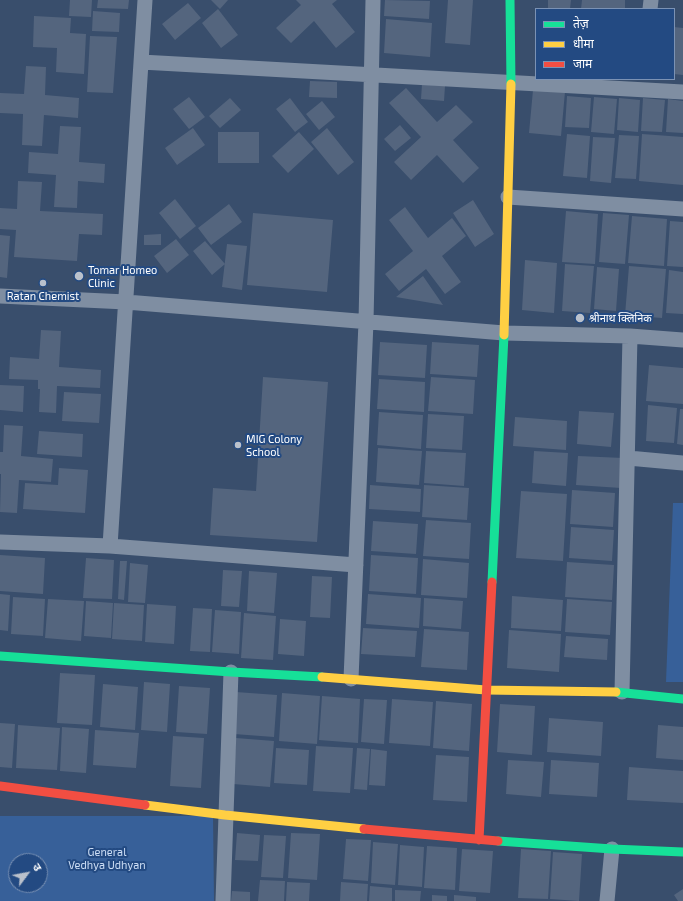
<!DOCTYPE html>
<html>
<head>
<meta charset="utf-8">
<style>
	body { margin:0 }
	#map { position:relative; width:683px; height:901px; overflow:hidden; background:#394e6c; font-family:"Exo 2","Noto Sans Devanagari",sans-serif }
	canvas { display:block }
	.legend { position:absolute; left:535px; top:8px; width:140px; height:72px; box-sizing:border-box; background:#234a82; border:1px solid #7b92b4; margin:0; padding:5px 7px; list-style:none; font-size:12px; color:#fff }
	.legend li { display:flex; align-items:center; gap:8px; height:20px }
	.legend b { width:20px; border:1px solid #7b92b4 }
	.north { position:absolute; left:8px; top:853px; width:40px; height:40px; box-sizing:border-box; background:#234a82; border:1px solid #7b92b4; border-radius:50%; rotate:58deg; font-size:11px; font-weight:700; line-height:16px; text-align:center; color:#fff }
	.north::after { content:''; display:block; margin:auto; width:14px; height:18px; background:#bac1cc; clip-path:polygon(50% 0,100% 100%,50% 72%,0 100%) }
</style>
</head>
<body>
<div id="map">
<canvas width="683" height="901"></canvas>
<ul class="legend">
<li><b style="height:5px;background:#16e098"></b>तेज़</li>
<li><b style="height:5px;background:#ffcf43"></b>धीमा</li>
<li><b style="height:5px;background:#f24e42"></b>जाम</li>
</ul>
<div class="north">उ</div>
</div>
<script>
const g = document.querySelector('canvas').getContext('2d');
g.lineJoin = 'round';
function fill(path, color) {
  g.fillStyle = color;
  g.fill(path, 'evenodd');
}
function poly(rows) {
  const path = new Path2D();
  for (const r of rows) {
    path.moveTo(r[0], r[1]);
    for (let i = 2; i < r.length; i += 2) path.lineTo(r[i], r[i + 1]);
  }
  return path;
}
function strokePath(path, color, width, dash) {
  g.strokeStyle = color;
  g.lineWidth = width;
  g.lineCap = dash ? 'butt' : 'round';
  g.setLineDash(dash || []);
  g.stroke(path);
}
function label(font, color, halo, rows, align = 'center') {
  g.font = font + ' "Exo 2","Noto Sans Devanagari",sans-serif';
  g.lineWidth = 4;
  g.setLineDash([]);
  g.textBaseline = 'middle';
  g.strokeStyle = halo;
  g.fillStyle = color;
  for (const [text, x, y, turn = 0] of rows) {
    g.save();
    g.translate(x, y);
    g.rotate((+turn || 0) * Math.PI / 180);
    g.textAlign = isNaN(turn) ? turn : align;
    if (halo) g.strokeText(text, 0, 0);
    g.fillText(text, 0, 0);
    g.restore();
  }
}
fill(poly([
	[673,503,683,503,683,682,666,682],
	[0,816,213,816,214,901,0,901],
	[16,861,40,861,40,885,16,885]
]), '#376099');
fill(poly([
	[70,0,92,0,91,17,69,16],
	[98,0,129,0,128,9,97,8],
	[211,0,228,0,220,9],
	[296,0,337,0,332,4,355,32,336,48,314,21,291,43,276,28,301,5],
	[385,0,430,1,429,19,384,16],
	[448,0,473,0,470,45,445,43],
	[548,0,571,0,570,9,548,9],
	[582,0,625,0,625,9,581,9],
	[188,3,201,18,175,40,162,24],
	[218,9,238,35,221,48,202,23],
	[93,11,120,13,119,32,92,31],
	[34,16,71,18,70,33,86,34,84,74,56,72,57,48,33,47],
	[386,19,432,23,430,57,384,53],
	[674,27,683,28,683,75,674,74],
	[90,36,117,37,113,93,87,92],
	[26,66,46,67,45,95,79,98,78,118,44,115,42,146,22,145,23,114,0,113,0,93,24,94],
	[310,81,337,82,337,98,309,97],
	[422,84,445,86,444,101,421,99],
	[406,88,437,122,456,105,473,122,453,140,479,168,463,183,437,155,411,180,394,162,421,137,389,103],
	[533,90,565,92,561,136,529,133],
	[567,96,591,98,589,128,565,127],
	[189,97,205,117,189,129,173,109],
	[594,97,617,99,614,134,591,132],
	[230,98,241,110,220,128,209,116],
	[290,98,308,122,295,132,276,109],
	[619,98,640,100,638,132,617,130],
	[643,98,665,100,662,132,641,131],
	[668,99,683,101,683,133,666,132],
	[322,101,335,117,319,130,306,114],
	[400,125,411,138,395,151,384,139],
	[60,126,81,127,79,162,105,164,104,183,78,181,77,208,54,207,56,175,28,173,29,152,58,154],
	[193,128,205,145,177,165,165,148],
	[327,128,354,162,338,175,311,142],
	[218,132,259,132,259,163,218,163],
	[299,132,314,149,288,173,272,156],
	[567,134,590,136,587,178,563,176],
	[642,134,683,137,683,185,639,181],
	[619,135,639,136,636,179,615,178],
	[593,137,615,138,611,183,590,181],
	[18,181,42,182,40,211,103,214,102,235,79,234,77,261,14,257,16,230,0,229,0,208,17,209],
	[175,199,196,226,180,239,159,213],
	[473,200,494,234,475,247,453,213],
	[229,204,242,222,211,245,198,228],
	[405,207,428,238,452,218,466,236,442,256,461,282,445,294,426,269,399,291,385,274,413,251,389,220],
	[566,211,598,214,595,264,562,262],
	[253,213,333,220,327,292,247,285],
	[603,213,629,215,625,264,599,262],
	[632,216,667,219,664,266,628,263],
	[670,221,683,222,683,267,667,266],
	[161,234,161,245,144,245,144,235],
	[0,235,10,236,7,278,0,277],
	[176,239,189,255,167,273,154,256],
	[205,241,225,264,212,275,193,251],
	[227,244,247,246,242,290,222,287],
	[525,260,557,263,554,313,522,310],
	[565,264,594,266,590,313,562,311],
	[629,266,666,269,662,318,625,315],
	[597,267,619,269,616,311,594,309],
	[669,270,683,272,683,314,666,313],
	[423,276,443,305,396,297],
	[41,330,61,331,59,367,101,370,100,388,57,386,56,413,39,412,40,389,38,389,38,380,9,379,10,357,39,359],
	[380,342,427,345,425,378,378,375],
	[432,342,479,345,477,377,430,374],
	[649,365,683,368,683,404,646,401],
	[263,377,328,382,317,542,210,535,213,488,256,491],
	[431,377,475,380,473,414,428,411],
	[379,379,425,382,424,412,377,409],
	[0,385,24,386,23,412,0,410],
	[64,392,101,394,99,423,62,421],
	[648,405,677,408,674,443,646,441],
	[680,409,683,409,683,445,677,444],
	[579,411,614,413,611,447,577,444],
	[379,412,423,415,421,449,377,445],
	[428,414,464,416,462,450,426,448],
	[515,417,567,421,566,450,513,446],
	[4,425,23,426,21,456,53,459,51,482,19,480,17,513,0,512,1,474,0,474,0,452,3,452],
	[39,431,83,434,82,457,37,454],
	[378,448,422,451,419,485,376,482],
	[426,451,466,453,464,486,424,483],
	[534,451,568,453,566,486,532,483],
	[578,456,623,458,621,488,576,485],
	[59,468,88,470,85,513,23,509,25,483,58,485],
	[370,485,421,489,420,512,369,509],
	[424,485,469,488,467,520,422,517],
	[572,490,615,493,613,527,570,524],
	[521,491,567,494,563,561,516,558],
	[426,520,471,523,469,559,423,556],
	[373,521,418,524,416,554,371,551],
	[571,527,614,530,612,561,569,558],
	[0,555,45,558,43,594,0,591],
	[371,555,418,558,416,594,369,591],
	[86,558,114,560,112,599,83,598],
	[423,559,469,563,467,598,421,595],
	[120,561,127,561,124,600,118,599],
	[567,562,614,565,612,600,565,597],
	[130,563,148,565,145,603,128,602],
	[223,570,242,571,239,607,221,606],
	[249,571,277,573,274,613,247,611],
	[312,576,332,577,330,618,310,617],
	[0,594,10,595,8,631,0,630],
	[368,594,421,598,419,628,366,624],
	[512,596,563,600,561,631,511,628],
	[13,597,45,599,43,636,11,634],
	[424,598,463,601,461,629,423,626],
	[48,599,84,601,81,641,45,638],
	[567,599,612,602,610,635,565,632],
	[86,601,113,603,111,638,84,636],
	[114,603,144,605,142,641,112,639],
	[147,604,176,606,174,644,145,642],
	[193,608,212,609,210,652,190,651],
	[215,610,241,612,239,654,212,652],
	[244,613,276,616,273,660,241,658],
	[280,619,306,621,304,656,278,654],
	[363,628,417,631,415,657,361,654],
	[424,629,469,632,467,670,421,667],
	[509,630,561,634,559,672,507,668],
	[566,636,608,639,607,660,564,657],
	[60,673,95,675,92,725,57,723],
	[144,682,170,684,167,732,141,730],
	[103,684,138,687,135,730,100,727],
	[179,686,210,688,207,734,176,732],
	[236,692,277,695,274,737,234,734],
	[282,693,320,696,317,744,279,741],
	[322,696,360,699,358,743,319,740],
	[364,699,387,700,384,744,361,742],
	[392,699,433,702,430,746,389,743],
	[436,701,472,704,469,751,433,748],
	[500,704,535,706,532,755,497,752],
	[549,718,603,722,601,756,547,752],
	[0,723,15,724,12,768,0,767],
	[18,725,60,728,57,770,16,768],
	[658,725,683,727,683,760,656,758],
	[62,727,89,729,86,773,60,771],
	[95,730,139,733,136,768,93,765],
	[173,736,204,738,201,788,170,786],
	[236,738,274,741,270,787,233,784],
	[316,746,353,748,350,793,313,791],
	[276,748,309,750,307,785,274,783],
	[357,748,370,749,367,790,354,789],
	[371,749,387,751,385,786,369,785],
	[436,755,469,757,467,802,433,800],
	[508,760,544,762,541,797,506,794],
	[551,760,599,763,597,797,549,794],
	[629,767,683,771,683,803,627,800],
	[237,833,260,835,258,861,235,860],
	[291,833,320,834,317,880,288,878],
	[264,835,286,836,283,878,261,877],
	[346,839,371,840,368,881,343,879],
	[373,842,398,844,395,885,371,883],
	[400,845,424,847,422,887,398,885],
	[427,846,457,848,455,890,424,888],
	[462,849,493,851,490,893,459,891],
	[521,849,551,851,548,899,518,898],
	[553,852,582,854,579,901,550,899],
	[260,880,285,881,284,901,258,901],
	[287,882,310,883,309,901,286,901],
	[341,882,368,884,367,901,340,901],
	[370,886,392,888,392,901,369,901],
	[683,889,683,901,678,901,674,895],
	[395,890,421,891,420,901,395,901],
	[232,891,250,892,250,901,231,901],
	[432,895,447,896,447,901,432,901],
	[454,895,476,897,476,901,454,901]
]), '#54657e');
strokePath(poly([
	[650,9,651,0],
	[141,62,683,92],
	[508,197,683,209],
	[0,296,126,302,504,333,630,336,683,340],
	[628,458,683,463],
	[0,542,110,546,356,565],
	[110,546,145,0],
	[351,679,366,322,373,0],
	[622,692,630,336],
	[223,901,231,672],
	[607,901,612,849]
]), '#7f8ea2', 15);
strokePath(poly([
	[510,0,511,84],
	[492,582,504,335],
	[0,656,231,672,322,677],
	[616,692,683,699],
	[498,841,612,849,683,852]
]), '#16e098', 9);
strokePath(poly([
	[504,335,511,84],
	[322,677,486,690,616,692],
	[145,805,225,815,364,829]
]), '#ffcf43', 9);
strokePath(poly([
	[0,786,145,805],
	[364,829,498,841],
	[479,840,492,582]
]), '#f24e42', 9);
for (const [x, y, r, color] of [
	[79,276,5,"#bac1cc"],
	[43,283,4,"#bac1cc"],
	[580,318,5,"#bac1cc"],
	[238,445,4,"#bac1cc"]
]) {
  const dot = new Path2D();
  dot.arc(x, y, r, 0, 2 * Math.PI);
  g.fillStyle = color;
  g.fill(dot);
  strokePath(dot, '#234a82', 1.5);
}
label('11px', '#fff', '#234a82', [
	["Tomar Homeo",88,270],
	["Clinic",88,283],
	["Ratan Chemist",43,296,"center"],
	["श्रीनाथ क्लिनिक",589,318],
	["MIG Colony",246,439],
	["School",246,452]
], 'left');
label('11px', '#cedff6', '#234a82', [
	["General",107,852],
	["Vedhya Udhyan",107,865]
]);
</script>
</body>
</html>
